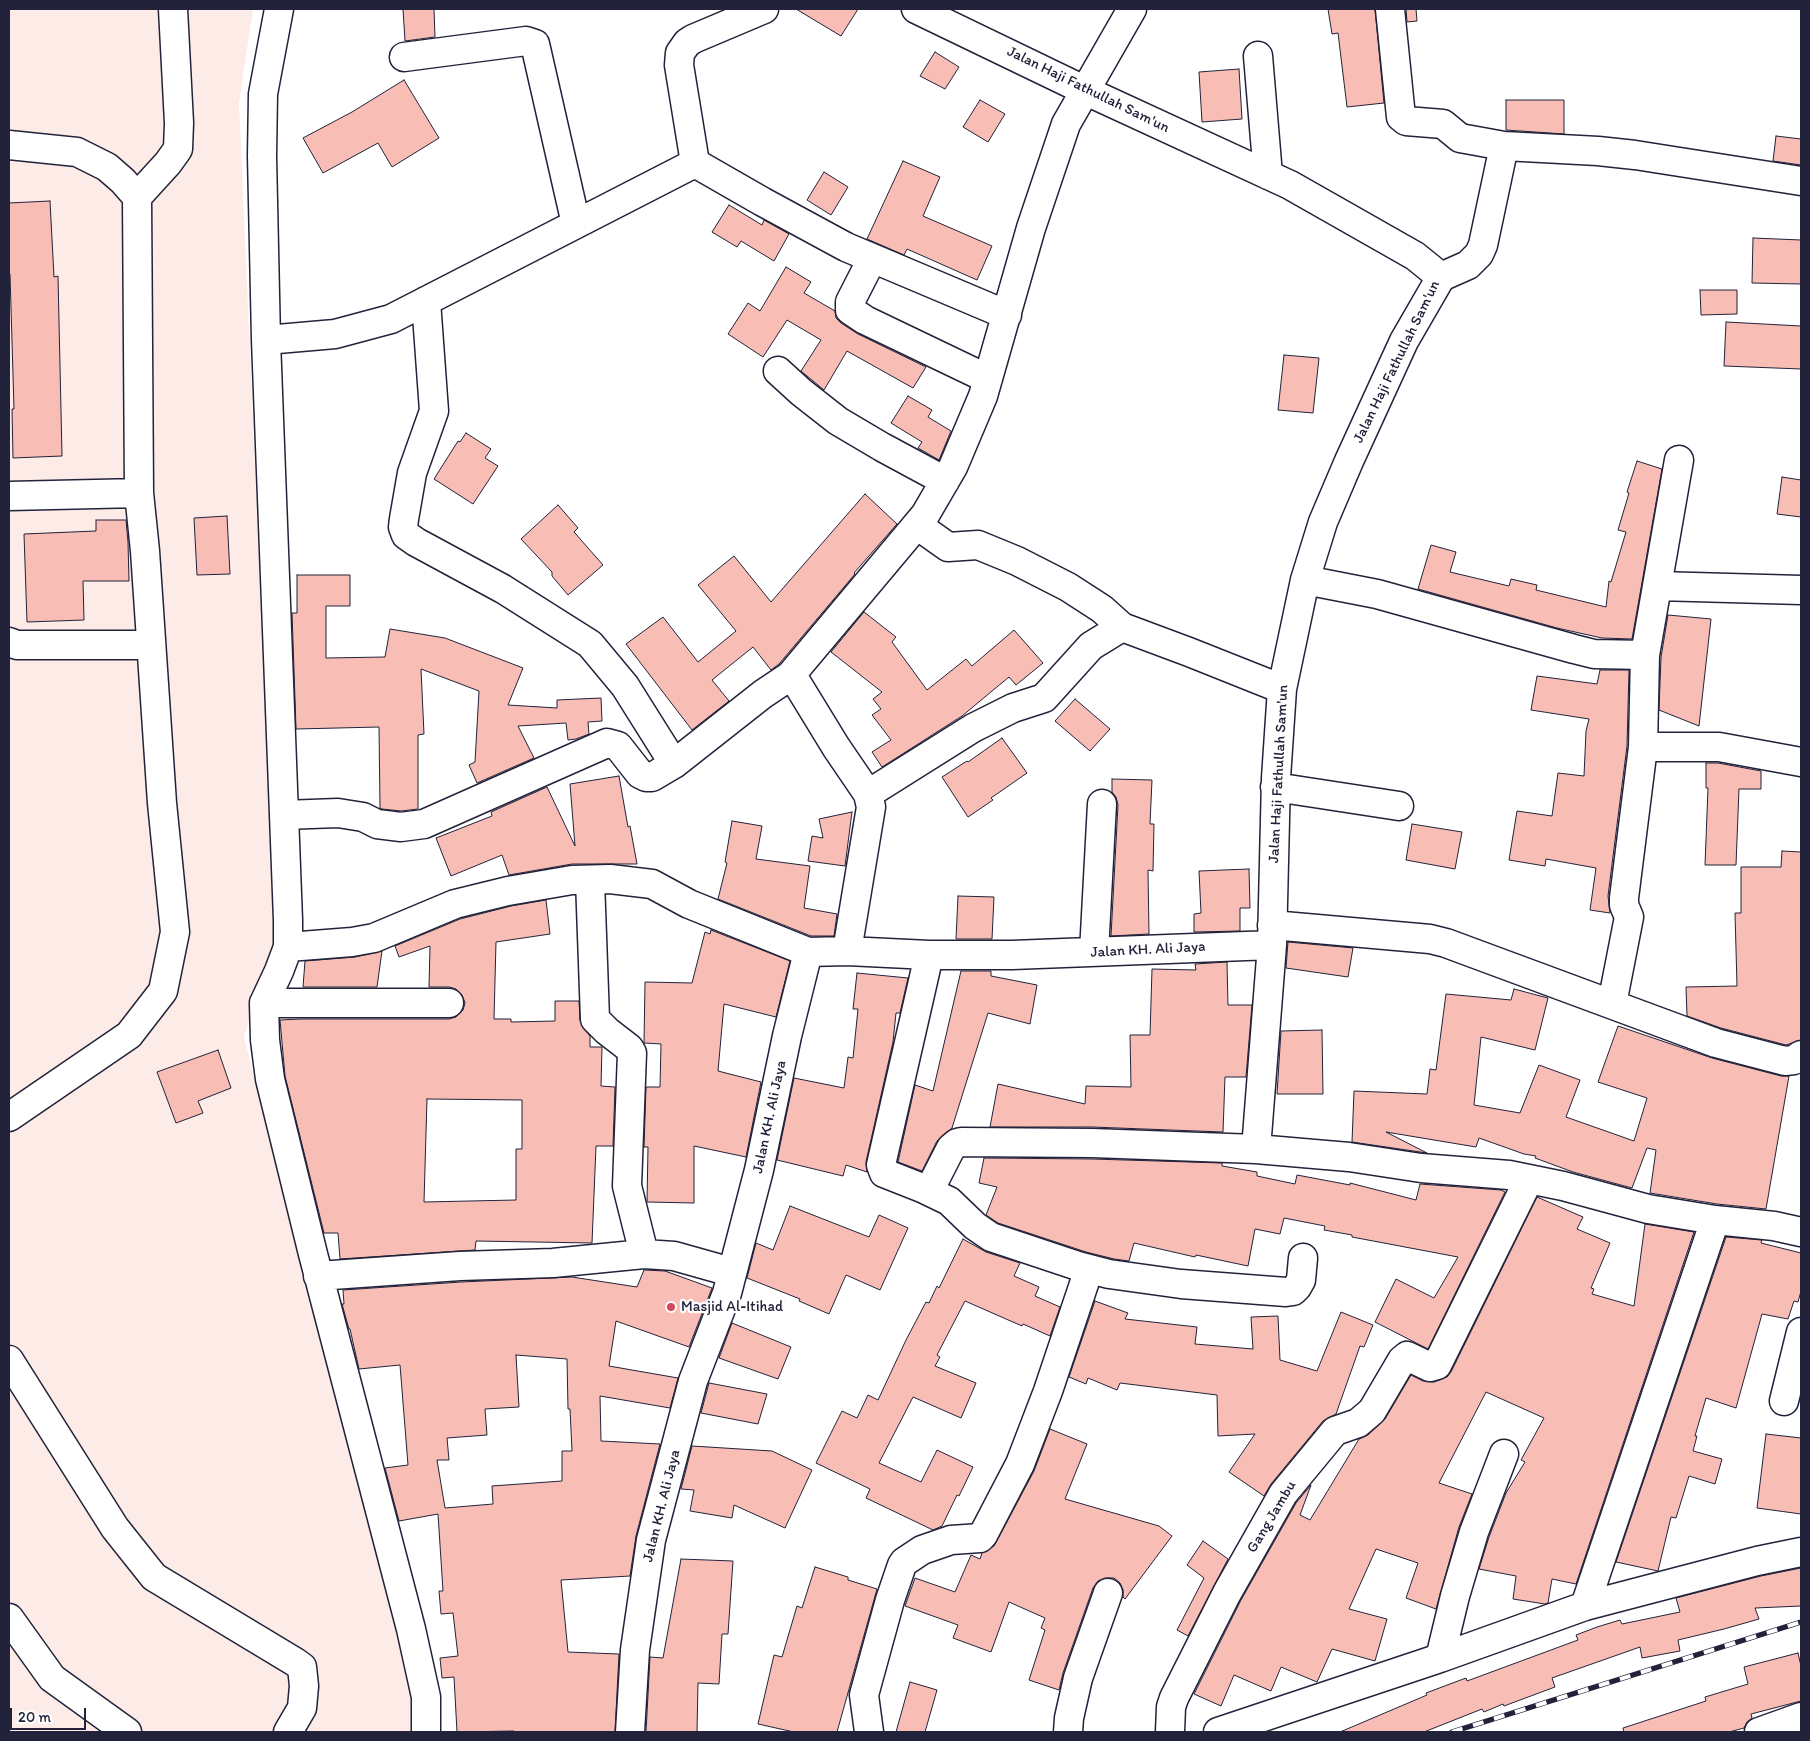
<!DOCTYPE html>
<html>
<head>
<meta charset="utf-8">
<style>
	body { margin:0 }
	#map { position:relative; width:1810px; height:1741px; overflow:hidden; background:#fff; font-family:Itim,sans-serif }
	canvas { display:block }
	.frame { position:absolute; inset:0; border:10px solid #22223b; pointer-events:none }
	.scale { position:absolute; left:10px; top:1708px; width:76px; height:22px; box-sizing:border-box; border:2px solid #22223b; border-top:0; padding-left:6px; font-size:15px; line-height:18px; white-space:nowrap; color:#22223b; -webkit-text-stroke:4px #fff; paint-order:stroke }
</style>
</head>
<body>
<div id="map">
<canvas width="1810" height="1741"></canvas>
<div class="frame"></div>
<div class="scale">20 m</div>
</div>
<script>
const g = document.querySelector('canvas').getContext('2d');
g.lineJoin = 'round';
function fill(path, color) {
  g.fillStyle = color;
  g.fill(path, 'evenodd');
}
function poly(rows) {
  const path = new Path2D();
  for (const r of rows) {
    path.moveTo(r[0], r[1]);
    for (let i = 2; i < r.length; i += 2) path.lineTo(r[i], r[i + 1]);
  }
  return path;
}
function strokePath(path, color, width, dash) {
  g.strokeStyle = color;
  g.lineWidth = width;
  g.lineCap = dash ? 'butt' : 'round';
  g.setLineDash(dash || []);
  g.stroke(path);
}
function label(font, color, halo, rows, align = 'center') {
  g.font = font + ' Itim,sans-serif';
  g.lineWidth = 4.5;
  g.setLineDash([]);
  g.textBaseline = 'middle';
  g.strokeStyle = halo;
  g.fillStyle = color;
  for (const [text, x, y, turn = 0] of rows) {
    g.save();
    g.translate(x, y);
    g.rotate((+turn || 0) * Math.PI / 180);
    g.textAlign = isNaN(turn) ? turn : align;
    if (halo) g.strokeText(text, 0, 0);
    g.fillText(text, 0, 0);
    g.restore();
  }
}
fill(poly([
	[9,9,253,9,239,103,276,943,244,1037,413,1698,412,1732,9,1732]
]), '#fdebe8');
const building = poly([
	[403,9,434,9,435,37,405,41,403,9],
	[796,9,858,9,841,36,796,9],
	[1328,9,1375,9,1384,103,1347,107,1338,33,1332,34,1328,9],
	[1406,9,1416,9,1417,21,1407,22,1406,9],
	[935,52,959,67,945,89,920,76,935,52],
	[1239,69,1242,119,1202,122,1199,72,1239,69],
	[404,80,439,138,392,167,378,143,323,173,303,138,352,112,404,80],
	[980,100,1005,114,988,142,963,127,980,100],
	[1506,100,1564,100,1564,134,1506,130,1506,100],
	[1776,136,1801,139,1801,165,1773,161,1776,136],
	[903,161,940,177,923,216,992,246,977,280,907,249,904,255,867,239,903,161],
	[824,172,848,187,831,215,807,200,824,172],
	[50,201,54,277,58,276,62,456,13,458,12,409,14,409,10,274,9,274,9,203,50,201],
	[729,205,762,225,764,220,789,234,774,261,741,241,737,247,712,232,729,205],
	[1753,238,1801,240,1801,284,1752,283,1753,238],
	[786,267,811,282,804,293,835,311,836,318,841,323,858,334,926,367,913,388,847,351,824,390,801,371,821,340,787,320,763,357,728,334,748,303,760,311,786,267],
	[1700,290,1737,290,1737,314,1701,315,1700,290],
	[1726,322,1801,326,1801,369,1724,366,1726,322],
	[1284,355,1319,358,1313,413,1278,410,1284,355],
	[908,396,932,410,928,417,951,431,939,460,918,448,922,442,891,423,908,396],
	[466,433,491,449,485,458,498,466,473,504,434,479,458,441,460,442,466,433],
	[1637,461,1662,469,1632,639,1602,638,1557,628,1418,589,1431,545,1456,552,1450,572,1509,586,1511,579,1537,585,1536,590,1606,607,1609,581,1611,582,1626,532,1618,530,1629,493,1627,492,1637,461],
	[1782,477,1801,480,1801,517,1777,514,1782,477],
	[865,494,897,524,854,573,855,574,779,664,771,670,753,647,712,680,729,701,692,730,626,644,663,617,698,662,736,631,698,585,734,556,771,602,865,494],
	[558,505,578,528,574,532,603,565,568,595,552,576,552,572,521,539,558,505],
	[227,516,230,574,197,575,194,518,227,516],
	[96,520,126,520,128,542,129,581,83,581,84,620,27,622,24,534,96,531,96,520],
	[297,575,350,575,350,606,326,606,326,658,385,657,390,629,445,638,523,668,508,705,557,708,557,700,601,698,602,721,588,722,589,734,576,739,568,740,566,723,518,726,534,758,477,783,469,765,475,762,479,691,421,669,424,734,418,735,418,809,401,811,382,809,380,808,379,727,296,729,292,613,297,613,297,575],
	[864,612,896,637,892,642,927,690,966,659,972,666,1014,630,1043,663,1016,685,1009,677,962,716,882,767,872,752,891,740,872,715,881,709,873,699,882,692,831,652,864,612],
	[1668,615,1711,619,1699,726,1659,710,1661,657,1668,615],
	[1600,670,1629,670,1627,746,1608,896,1610,913,1590,910,1596,868,1546,859,1545,866,1509,860,1517,811,1552,816,1558,773,1584,776,1586,731,1589,719,1531,710,1537,676,1597,684,1600,670],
	[1075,699,1110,729,1090,751,1055,721,1075,699],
	[1002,738,1027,773,991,798,993,800,968,817,942,777,967,761,968,762,1002,738],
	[1706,763,1718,763,1761,771,1761,789,1739,789,1736,865,1705,865,1708,788,1706,788,1706,763],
	[619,776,628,827,630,826,637,864,572,864,509,875,502,855,451,876,436,838,492,816,491,812,547,787,575,846,570,784,619,776],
	[1112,779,1152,780,1150,824,1154,824,1153,871,1148,870,1149,934,1111,936,1118,805,1116,797,1112,792,1112,779],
	[852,812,845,866,808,861,812,836,823,838,819,819,852,812],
	[732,821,762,826,756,859,810,866,804,908,837,914,834,936,811,936,718,899,727,863,725,862,732,821],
	[1412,824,1462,832,1455,869,1406,860,1412,824],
	[1782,851,1801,852,1801,1040,1786,1045,1721,1028,1687,1016,1686,987,1737,986,1735,913,1741,913,1741,867,1781,867,1782,851],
	[1249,869,1250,908,1240,908,1240,931,1194,932,1194,914,1201,913,1199,871,1249,869],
	[958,896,994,897,992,939,956,939,958,896],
	[546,900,550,934,496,942,494,1019,511,1019,511,1022,555,1021,555,1001,579,1001,580,1020,584,1029,590,1036,590,1047,602,1047,601,1086,615,1087,613,1146,596,1146,592,1243,476,1241,475,1250,340,1259,338,1233,324,1233,285,1076,280,1020,301,1019,449,1019,456,1017,463,1010,465,1003,462,995,456,989,449,987,429,987,430,946,399,957,395,946,460,919,511,906,546,900],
	[427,1099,522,1100,522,1149,516,1149,516,1200,424,1202,427,1099],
	[711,930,790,961,776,1017,724,1004,718,1071,761,1082,746,1157,694,1146,694,1203,647,1202,648,1147,644,1147,646,1087,660,1087,661,1044,644,1043,645,982,692,983,705,932,710,934,711,930],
	[1288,942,1353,948,1348,977,1286,968,1288,942],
	[382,951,377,987,303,987,305,961,355,957,382,951],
	[1227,962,1228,1005,1252,1005,1246,1077,1225,1077,1223,1132,1092,1127,990,1127,998,1084,1085,1104,1086,1086,1131,1087,1130,1035,1150,1035,1152,969,1196,970,1195,964,1227,962],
	[961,971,991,971,991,976,1037,985,1030,1024,988,1013,952,1128,937,1141,922,1171,898,1162,915,1085,933,1091,961,971],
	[857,973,908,978,900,1013,896,1013,893,1042,866,1162,867,1172,846,1165,843,1176,777,1160,794,1078,844,1088,848,1057,853,1058,858,1009,853,1009,857,973],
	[1514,989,1548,998,1535,1050,1481,1037,1474,1105,1520,1113,1539,1065,1580,1080,1566,1117,1634,1141,1647,1098,1598,1082,1618,1026,1712,1058,1781,1076,1789,1076,1766,1209,1717,1204,1650,1193,1656,1150,1647,1148,1632,1188,1573,1172,1535,1158,1536,1156,1524,1154,1479,1138,1476,1147,1386,1132,1427,1153,1352,1142,1354,1091,1427,1094,1430,1069,1436,1070,1446,994,1511,1000,1514,989],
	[1322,1030,1323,1094,1277,1094,1281,1031,1322,1030],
	[218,1050,231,1088,198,1101,203,1113,176,1123,157,1072,218,1050],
	[984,1158,1092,1159,1222,1163,1222,1166,1257,1172,1257,1176,1295,1184,1297,1175,1350,1185,1350,1183,1416,1200,1420,1184,1501,1190,1505,1192,1428,1349,1375,1322,1396,1279,1434,1298,1458,1257,1352,1237,1352,1235,1324,1230,1325,1226,1284,1218,1280,1234,1255,1229,1248,1266,1196,1255,1195,1257,1134,1243,1129,1261,1114,1259,1086,1252,998,1223,986,1215,997,1187,979,1183,984,1158],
	[1537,1197,1583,1217,1577,1229,1610,1243,1591,1288,1594,1289,1592,1294,1634,1306,1645,1224,1694,1232,1576,1584,1552,1579,1548,1603,1545,1604,1513,1599,1516,1576,1479,1569,1489,1537,1506,1493,1525,1462,1521,1460,1544,1418,1486,1392,1439,1483,1472,1494,1459,1527,1436,1609,1406,1598,1418,1563,1376,1549,1349,1609,1387,1619,1375,1661,1332,1649,1317,1682,1281,1667,1271,1691,1234,1675,1221,1706,1194,1694,1241,1600,1296,1503,1311,1485,1300,1515,1310,1520,1359,1439,1368,1435,1385,1419,1411,1375,1423,1381,1434,1382,1447,1377,1451,1372,1537,1197],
	[790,1206,869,1237,879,1215,908,1228,880,1290,846,1275,829,1314,799,1301,800,1299,747,1278,756,1243,773,1250,790,1206],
	[1726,1237,1762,1240,1761,1243,1801,1253,1801,1291,1798,1302,1794,1301,1788,1319,1762,1314,1736,1408,1706,1398,1695,1436,1697,1436,1693,1451,1722,1459,1715,1484,1689,1476,1676,1518,1671,1517,1658,1571,1616,1562,1726,1237],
	[963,1239,986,1252,1020,1263,1014,1276,1039,1287,1035,1296,1060,1307,1050,1336,1023,1324,1022,1326,965,1301,937,1355,940,1357,935,1366,976,1383,961,1418,913,1397,879,1463,921,1482,937,1450,973,1467,959,1496,957,1495,942,1526,933,1530,866,1498,870,1489,816,1463,842,1411,857,1418,868,1395,878,1400,906,1340,926,1302,929,1303,937,1286,939,1288,963,1239],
	[644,1270,665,1271,712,1288,689,1347,616,1321,609,1366,678,1378,670,1408,600,1396,601,1441,660,1444,636,1536,630,1576,561,1580,568,1652,619,1654,615,1732,514,1732,514,1731,457,1732,454,1677,442,1678,440,1658,458,1656,453,1613,441,1614,439,1591,443,1591,438,1514,399,1521,385,1468,408,1465,400,1365,359,1369,350,1329,349,1329,342,1304,344,1304,343,1290,461,1282,572,1277,637,1287,644,1270],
	[516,1355,567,1359,568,1409,570,1409,572,1451,562,1451,562,1481,492,1486,493,1504,445,1508,437,1460,449,1460,447,1438,487,1435,485,1409,519,1407,516,1355],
	[1095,1301,1128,1313,1125,1319,1197,1327,1195,1344,1253,1349,1251,1317,1278,1316,1280,1360,1317,1371,1341,1312,1373,1325,1364,1347,1360,1346,1336,1414,1323,1421,1271,1484,1264,1496,1229,1472,1255,1434,1218,1436,1217,1395,1120,1383,1117,1390,1088,1378,1086,1384,1069,1377,1095,1301],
	[732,1323,791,1347,778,1379,719,1358,732,1323],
	[709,1383,767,1394,758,1424,701,1413,709,1383],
	[1050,1429,1087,1444,1065,1499,1159,1526,1172,1536,1125,1599,1123,1597,1123,1590,1120,1583,1114,1578,1105,1578,1098,1581,1093,1588,1063,1673,1059,1690,1029,1680,1045,1630,1041,1628,1045,1618,1009,1602,991,1652,953,1638,958,1625,905,1606,915,1578,955,1592,971,1555,980,1559,982,1553,994,1546,1034,1471,1050,1429],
	[1766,1434,1801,1438,1801,1514,1757,1508,1766,1434],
	[692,1446,772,1451,812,1470,785,1528,734,1505,732,1518,690,1511,694,1490,681,1489,692,1446],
	[1203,1541,1228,1559,1188,1636,1177,1630,1204,1578,1187,1565,1203,1541],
	[681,1559,733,1561,728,1634,722,1634,719,1684,698,1683,697,1732,646,1732,650,1657,663,1658,681,1559],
	[815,1567,848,1577,848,1580,877,1589,837,1732,794,1732,758,1724,774,1655,782,1657,797,1606,802,1608,815,1567],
	[1801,1568,1801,1606,1755,1608,1759,1619,1724,1629,1678,1640,1680,1651,1642,1658,1640,1647,1552,1678,1555,1687,1504,1706,1503,1704,1484,1712,1482,1709,1424,1732,1340,1732,1427,1695,1426,1693,1466,1678,1467,1681,1578,1640,1576,1635,1597,1627,1620,1620,1622,1624,1680,1612,1676,1598,1761,1576,1801,1568],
	[1798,1653,1801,1666,1801,1701,1751,1714,1752,1718,1747,1722,1744,1728,1729,1732,1624,1732,1623,1728,1706,1701,1705,1697,1748,1684,1744,1667,1798,1653],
	[910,1682,937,1690,925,1732,896,1732,910,1682]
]);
fill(building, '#f8bdb4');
strokePath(building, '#22223b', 1);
const minor = poly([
	[279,9,263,94,262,156,266,340,288,920,288,947,279,971,264,1003,265,1040,270,1079,313,1254,411,1629,426,1697,426,1732],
	[916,9,1084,90,1290,185,1415,256,1441,277,1404,341,1349,461,1323,522,1305,580,1282,689,1276,778,1272,945,1256,1149],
	[1390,9,1401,117,1406,121,1443,124,1460,138,1504,146],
	[1258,56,1268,175],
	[404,57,526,41,535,44,576,224],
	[9,145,77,152,107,167,123,181,137,197,139,493,9,496],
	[695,163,679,65,680,53,687,43,693,39,764,9],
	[137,197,168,163,178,149,179,123,173,9],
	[872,259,850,302,850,310,865,320,988,379],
	[1441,277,1468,265,1479,254,1483,245,1504,146,1598,151,1635,155,1801,181],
	[426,301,434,411,412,473,404,519,403,527,406,535,416,542,503,589,590,644,625,686,674,764],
	[266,340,335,334,391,319,695,163,763,202,846,247,1007,315],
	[778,371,801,392,838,421,882,447,945,481],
	[917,525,948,547,978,545,1017,561,1068,587,1102,609,1122,627,1189,652,1282,689],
	[1305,580,1377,594,1574,649,1594,654,1645,655],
	[1657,586,1801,590],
	[9,642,17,645,151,645],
	[790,676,795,680,836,747,868,794,871,807,847,951],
	[1643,747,1719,747,1801,762],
	[1275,787,1399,806],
	[868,794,973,728,1013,708,1044,698,1091,646,1122,627],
	[284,815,338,813,363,817,377,824,401,827,424,824,607,743,618,746,640,774,646,777,652,777,674,764,763,694,790,676,925,515,953,467,983,396,1031,228,1066,124,1132,9],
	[590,880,595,1019,607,1031,629,1048,632,1053,627,1186,644,1254,674,1256,731,1272],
	[1272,925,1430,939,1446,943,1716,1043,1785,1061,1794,1060,1801,1055],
	[288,947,352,942,374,938,455,904,508,891,572,880,610,879,652,884,689,904,808,952],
	[1094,952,1102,804],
	[929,955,881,1165,884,1173,922,1188,949,1201,975,1226,991,1237,1078,1266,1109,1274,1181,1284,1286,1292,1293,1291,1297,1287,1301,1280,1303,1258],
	[264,1003,449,1003],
	[1612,1004,1629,917,1624,905,1624,898,1643,747,1645,655,1679,460],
	[9,1117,129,1035,163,991,175,932,162,803,145,551,139,493],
	[929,1191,951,1148,957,1143,961,1142,1092,1143,1256,1149,1349,1157,1421,1168,1509,1175,1563,1186,1648,1209,1715,1220,1774,1226,1801,1232],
	[318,1276,460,1266,553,1263,644,1254],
	[9,1360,115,1528,154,1577,295,1662,302,1667,304,1686,302,1708,288,1732],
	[1784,1401,1801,1332],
	[1585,1606,1715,1220],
	[9,1618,52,1678,127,1732],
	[1440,1658,1455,1596,1474,1532,1504,1454],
	[630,1732,635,1650,651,1540,693,1381,727,1293,759,1170,787,1036,808,952,847,951,929,955,1012,955,1272,945],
	[869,1732,864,1695,890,1600,902,1565,904,1562,922,1550,951,1540,980,1538,983,1535,1020,1464,1048,1391,1089,1269],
	[1068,1732,1069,1718,1078,1678,1108,1593],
	[1170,1732,1171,1707,1174,1698,1227,1593,1283,1494,1335,1431,1358,1423,1372,1411,1402,1360,1407,1356,1430,1367,1437,1365,1529,1179],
	[1218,1732,1440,1658,1585,1606,1757,1561,1801,1552]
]);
const highway = poly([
	[1759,1732,1801,1717]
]);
strokePath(minor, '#22223b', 31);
strokePath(highway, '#22223b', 31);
strokePath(minor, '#fff', 28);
strokePath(highway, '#fff', 28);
const rail = poly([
	[1452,1732,1801,1622]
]);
strokePath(rail, '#22223b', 5.5);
strokePath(rail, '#fff', 4, [11]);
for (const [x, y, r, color] of [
	[671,1307,5,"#d1495b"]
]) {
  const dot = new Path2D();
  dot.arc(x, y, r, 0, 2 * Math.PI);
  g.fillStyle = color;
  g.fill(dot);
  strokePath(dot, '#fff', 2);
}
label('15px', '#22223b', '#fff', [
	["Jalan Haji Fathullah Sam'un",1088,90,26],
	["Jalan Haji Fathullah Sam'un",1397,362,-64],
	["Jalan Haji Fathullah Sam'un",1279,774,-87],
	["Jalan KH. Ali Jaya",1148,950,-3],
	["Jalan KH. Ali Jaya",770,1117,-78],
	["Jalan KH. Ali Jaya",662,1506,-76],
	["Gang Jambu",1272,1517,-59]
]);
label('15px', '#22223b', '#fff', [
	["Masjid Al-Itihad",681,1307]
], 'left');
</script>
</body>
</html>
